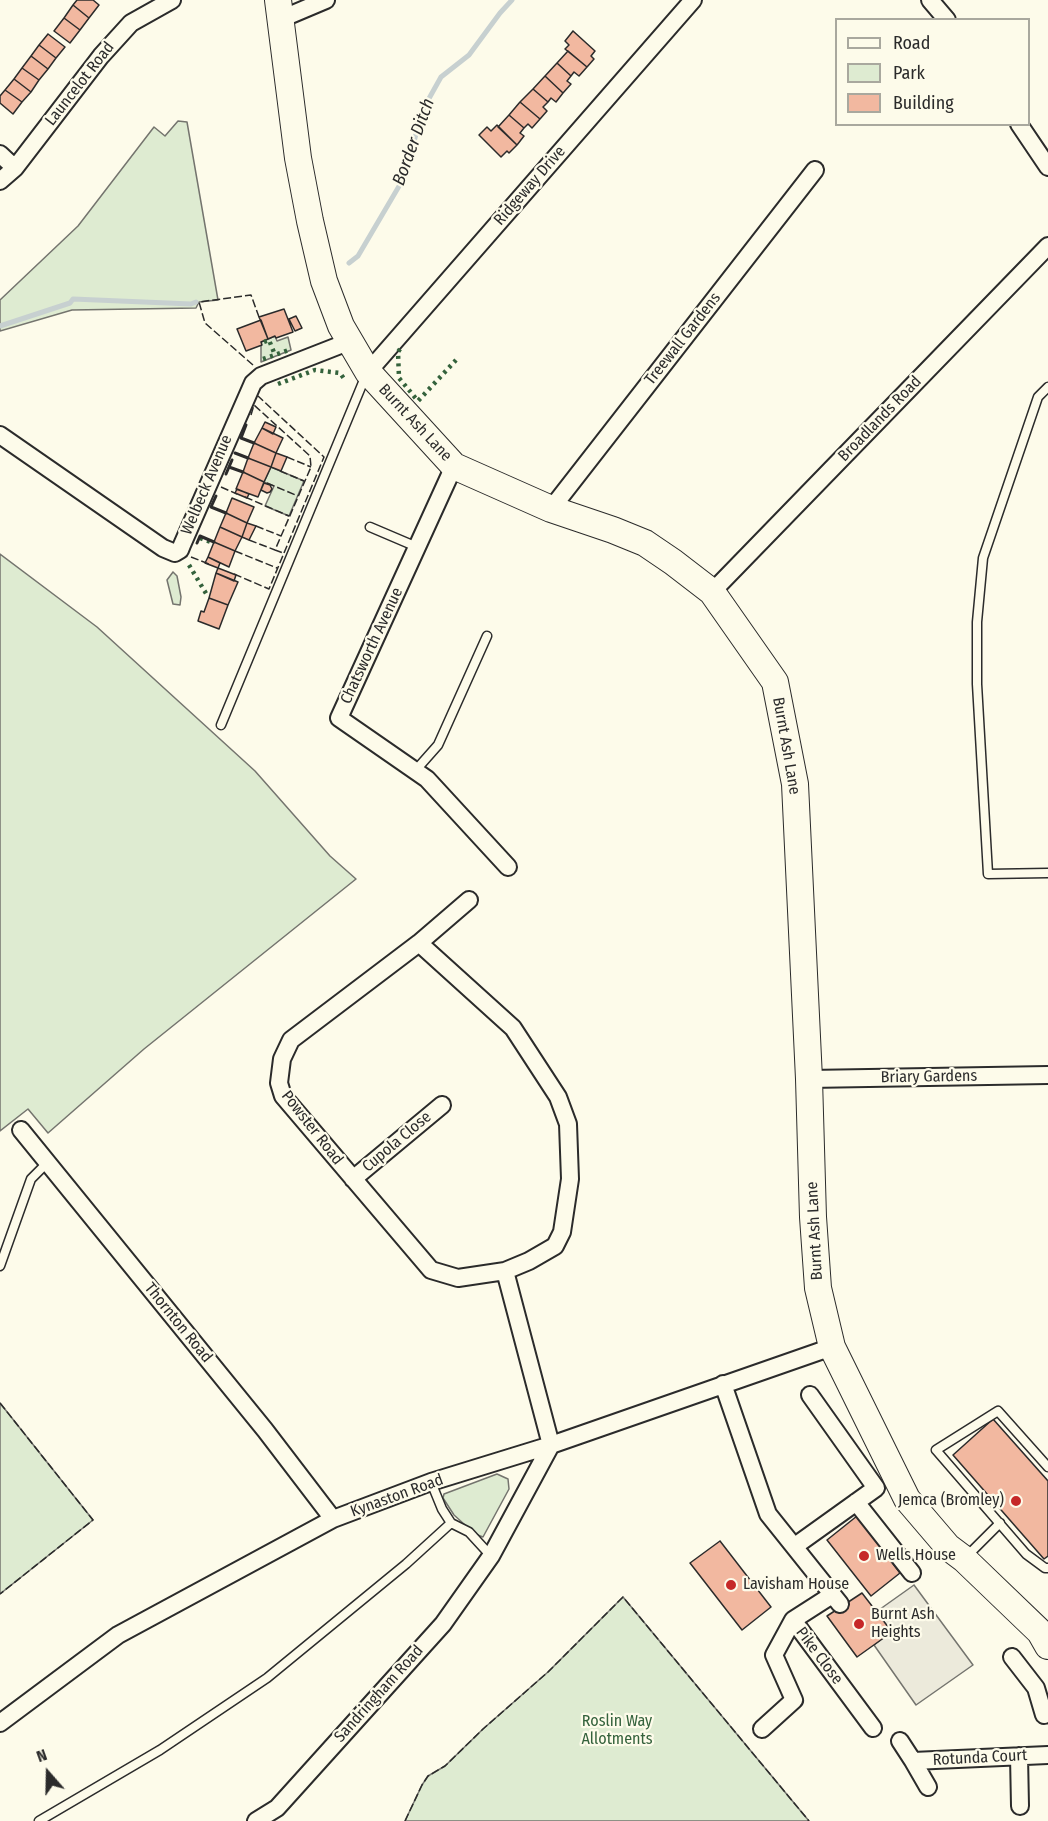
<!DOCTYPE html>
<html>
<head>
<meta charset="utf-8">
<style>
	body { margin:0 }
	#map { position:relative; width:1048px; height:1821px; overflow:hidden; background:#fdfbea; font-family:"Fira Sans Condensed",sans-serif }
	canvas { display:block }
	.legend { position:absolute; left:835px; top:18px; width:195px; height:108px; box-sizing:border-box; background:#fdfbea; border:2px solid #a9a89e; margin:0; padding:8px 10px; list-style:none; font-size:18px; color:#2b2b2b }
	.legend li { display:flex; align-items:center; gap:12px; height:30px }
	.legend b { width:30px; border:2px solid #a9a89e }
	.north { position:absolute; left:18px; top:1743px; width:60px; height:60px; -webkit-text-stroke:4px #fdfbea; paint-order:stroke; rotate:340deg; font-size:16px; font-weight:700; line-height:24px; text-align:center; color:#2b2b2b }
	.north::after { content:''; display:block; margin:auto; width:21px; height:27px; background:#2b2b2b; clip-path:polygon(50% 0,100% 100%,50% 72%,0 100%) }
</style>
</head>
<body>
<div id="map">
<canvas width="1048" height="1821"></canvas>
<ul class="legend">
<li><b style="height:8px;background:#fdfbea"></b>Road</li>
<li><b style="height:16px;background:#deebd1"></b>Park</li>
<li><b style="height:16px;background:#f2b8a0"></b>Building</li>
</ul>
<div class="north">N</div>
</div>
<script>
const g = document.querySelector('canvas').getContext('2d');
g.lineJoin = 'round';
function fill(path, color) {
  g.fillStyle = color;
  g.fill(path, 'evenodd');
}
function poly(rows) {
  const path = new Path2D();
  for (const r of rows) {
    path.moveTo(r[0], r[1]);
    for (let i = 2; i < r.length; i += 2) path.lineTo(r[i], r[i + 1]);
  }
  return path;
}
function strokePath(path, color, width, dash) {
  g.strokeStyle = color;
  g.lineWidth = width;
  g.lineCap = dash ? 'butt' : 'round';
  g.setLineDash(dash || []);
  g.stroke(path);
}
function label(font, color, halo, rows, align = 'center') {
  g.font = font + ' "Fira Sans Condensed",sans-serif';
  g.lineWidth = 4.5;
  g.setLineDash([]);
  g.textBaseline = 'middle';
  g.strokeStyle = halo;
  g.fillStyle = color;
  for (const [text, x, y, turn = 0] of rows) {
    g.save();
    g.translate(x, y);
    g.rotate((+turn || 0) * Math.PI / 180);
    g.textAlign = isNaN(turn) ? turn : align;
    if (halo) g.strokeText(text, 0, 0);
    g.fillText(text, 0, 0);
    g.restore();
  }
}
const green = poly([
	[178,121,187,122,218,300,199,302,196,308,72,310,0,331,0,300,78,226,154,127,165,136,178,121],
	[275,336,277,341,288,337,291,350,261,362,261,342,275,336],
	[271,467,304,481,289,516,265,506,274,486,264,482,271,467],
	[0,554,97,627,255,771,330,856,356,879,144,1049,48,1133,28,1109,0,1131,0,554],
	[173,572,177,576,181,597,180,605,173,604,167,580,173,572],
	[0,1403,93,1520,0,1594,0,1403],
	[497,1474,508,1479,509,1489,483,1537,475,1534,454,1515,443,1498,444,1494,497,1474],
	[623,1597,809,1821,405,1821,422,1785,428,1776,445,1766,483,1729,548,1672,623,1597]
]);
fill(green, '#deebd1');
strokePath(green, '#74746e', 1.5);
const parking = poly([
	[914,1585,973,1665,916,1705,874,1645,891,1632,876,1612,914,1585]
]);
fill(parking, '#eceadb');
strokePath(parking, '#74746e', 1.5);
strokePath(poly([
	[349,263,358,256,405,176,422,111,441,77,469,55,500,13,512,0],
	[0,326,70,303,73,299,191,304,196,302]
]), '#c7d0d0', 5);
const building = poly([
	[77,0,93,0,99,5,89,18,73,5,77,0],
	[73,5,89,18,80,30,64,18,73,5],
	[64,18,80,30,70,43,54,31,64,18],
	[573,31,595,51,591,56,594,59,587,67,565,49,569,45,565,41,573,31],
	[48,34,65,47,56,58,39,45,48,34],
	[39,45,56,58,48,69,31,56,39,45],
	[568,51,587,67,579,76,574,72,571,76,557,63,568,51],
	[31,56,48,69,39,80,22,68,31,56],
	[557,63,571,76,567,81,571,84,563,93,545,76,557,63],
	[22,68,39,80,31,92,14,79,22,68],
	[545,76,563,93,556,102,551,98,548,102,533,89,545,76],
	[14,79,31,92,22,102,5,90,14,79],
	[533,89,548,102,543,107,547,111,540,119,520,102,533,89],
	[5,90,22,102,13,114,0,103,0,96,5,90],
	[520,102,540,119,532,128,528,124,524,128,509,115,520,102],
	[509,115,524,128,520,133,524,136,517,145,498,127,509,115],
	[497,125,517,145,509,153,507,151,501,157,479,135,487,127,491,131,497,125],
	[284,309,293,332,276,338,275,336,268,339,259,317,284,309],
	[296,316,302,328,295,331,289,319,296,316],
	[261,320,268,339,261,342,262,345,246,351,237,329,261,320],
	[265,422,276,427,273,434,262,428,265,422],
	[262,428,283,438,276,453,254,443,262,428],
	[254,443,276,453,271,467,248,458,254,443],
	[276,453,287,457,281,471,271,467,276,453],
	[248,458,271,467,264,482,243,472,248,458],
	[243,472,264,482,258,497,236,489,243,472],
	[264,483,270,485,272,489,270,492,267,493,261,490,264,483],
	[237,489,249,494,247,498,235,493,237,489],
	[232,498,254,507,247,523,226,513,232,498],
	[226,513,247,523,242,537,220,527,226,513],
	[247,523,256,526,249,540,242,537,247,523],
	[220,527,242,537,235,551,214,542,220,527],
	[214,542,235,551,229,567,208,557,214,542],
	[208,557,220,563,218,568,205,563,208,557],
	[218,568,236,575,234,581,216,573,218,568],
	[216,573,238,582,228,605,209,598,216,573],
	[209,598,228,605,219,629,198,621,201,611,204,612,209,598],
	[993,1419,1048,1481,1048,1556,1044,1559,953,1455,993,1419],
	[857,1516,900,1573,871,1596,827,1540,857,1516],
	[720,1541,771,1607,742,1630,690,1563,720,1541],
	[862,1593,892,1632,857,1657,827,1616,862,1593]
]);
fill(building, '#f2b8a0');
strokePath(building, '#2b2b2b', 1.5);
const lane = poly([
	[1048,387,1038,397,983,558,977,622,977,684,988,874,1048,873],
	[370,527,417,547],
	[221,725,366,375],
	[415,771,438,745,487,636],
	[0,1266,31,1179,47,1163],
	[1048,1467,998,1411,936,1450,1026,1554,1045,1568,1048,1568],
	[431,1482,442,1509,451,1523,469,1532,491,1556],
	[967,1556,1000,1523],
	[39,1821,160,1750,267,1678,406,1564,451,1523]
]);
const street = poly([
	[930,0,947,20],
	[281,19,326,0],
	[1019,124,1048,167],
	[0,154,15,168],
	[0,181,15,168,101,56,131,23,172,0],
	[368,372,693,0],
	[0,435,163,548,175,553,180,550,182,545,253,383,261,376,348,342],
	[454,466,339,718,427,779,508,867],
	[551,509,815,170],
	[712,592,1048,246],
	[419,943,513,1028,558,1097,568,1124,570,1179,562,1232,555,1246,529,1261,505,1271,458,1278,431,1270,283,1096,279,1083,282,1059,291,1040,419,943,469,900],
	[809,1079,1048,1075],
	[21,1130,265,1430,333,1519],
	[353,1179,442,1105],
	[505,1271,551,1445],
	[723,1384,768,1514,840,1604],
	[856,1502,912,1573],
	[795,1546,876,1488,810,1395],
	[832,1595,793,1620,873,1728],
	[1012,1657,1036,1688,1044,1715],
	[0,1723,118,1635,333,1519,431,1482,551,1445,832,1347],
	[762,1729,794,1700,774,1655,793,1620],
	[900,1741,913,1761,1048,1755],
	[1019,1756,1020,1806],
	[913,1761,928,1787],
	[256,1821,277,1808,443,1624,491,1556,551,1445]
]);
const primary = poly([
	[278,0,298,158,310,221,324,281,341,326,368,372,454,466,551,509,613,530,645,543,673,562,712,592,775,682,795,784,809,1079,813,1217,818,1288,832,1347,907,1499,948,1547,964,1559,1040,1632,1048,1646]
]);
strokePath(lane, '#2b2b2b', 11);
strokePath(street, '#2b2b2b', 20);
strokePath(primary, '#2b2b2b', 28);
strokePath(lane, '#fdfbea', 8);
strokePath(street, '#fdfbea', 16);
strokePath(primary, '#fdfbea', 26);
strokePath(poly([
	[264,342,269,340,275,355],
	[400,349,398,352,399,378,418,401,456,360],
	[263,359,289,350],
	[278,384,315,370,340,373,345,380],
	[200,538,211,542],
	[189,565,207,595]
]), '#34623c', 4.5, [3, 4.5]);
strokePath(poly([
	[253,365,205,323,199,302,251,295,259,317],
	[251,415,254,405,310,456,311,467,275,550,283,553],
	[287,457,311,467],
	[280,471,304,481],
	[267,483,298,496],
	[221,487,237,494],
	[245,497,289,516],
	[256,526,281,536],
	[249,540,275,550],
	[235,551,277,568],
	[191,557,209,564],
	[234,574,269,589,324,457,258,396],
	[0,1403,93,1520,0,1594],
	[405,1821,422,1785,428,1776,445,1766,483,1729,548,1672,623,1597,809,1821]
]), '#2b2b2b', 1.5, [8, 3]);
strokePath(poly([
	[246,425,241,438,254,443],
	[235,453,248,458],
	[229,467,243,472],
	[226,474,232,460],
	[216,496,211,507,226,513],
	[197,543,200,536,214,542]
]), '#2b2b2b', 3);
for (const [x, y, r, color] of [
	[1016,1501,6,"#c62828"],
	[864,1556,6,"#c62828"],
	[731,1585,6,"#c62828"],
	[859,1624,6,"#c62828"]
]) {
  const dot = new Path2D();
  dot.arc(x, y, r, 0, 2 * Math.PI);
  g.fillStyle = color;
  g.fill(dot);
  strokePath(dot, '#fdfbea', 2);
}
label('16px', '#2b2b2b', '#fdfbea', [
	["Launcelot Road",80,84,-52],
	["Ridgeway Drive",530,186,-49],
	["Treewall Gardens",683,339,-52],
	["Broadlands Road",880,419,-46],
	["Burnt Ash Lane",415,423,47],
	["Welbeck Avenue",207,485,-67],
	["Chatsworth Avenue",372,646,-65],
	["Burnt Ash Lane",786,746,80],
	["Briary Gardens",929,1077,-1],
	["Powster Road",312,1128,52],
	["Cupola Close",397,1142,-40],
	["Burnt Ash Lane",815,1231,-93],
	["Thornton Road",178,1323,51],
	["Kynaston Road",397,1496,-20],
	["Pike Close",819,1656,53],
	["Sandringham Road",379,1694,-48],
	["Rotunda Court",980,1758,-3]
]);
label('16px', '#2b2b2b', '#fdfbea', [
	["Jemca (Bromley)",1004,1501,"right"],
	["Wells House",876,1556],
	["Lavisham House",743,1585],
	["Burnt Ash",871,1615],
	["Heights",871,1633]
], 'left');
label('16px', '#34623c', '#fdfbea', [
	["Roslin Way",617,1722],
	["Allotments",617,1740]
]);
label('italic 18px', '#2b2b2b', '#fdfbea', [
	["Border Ditch",414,142,-70]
]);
</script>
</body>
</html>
